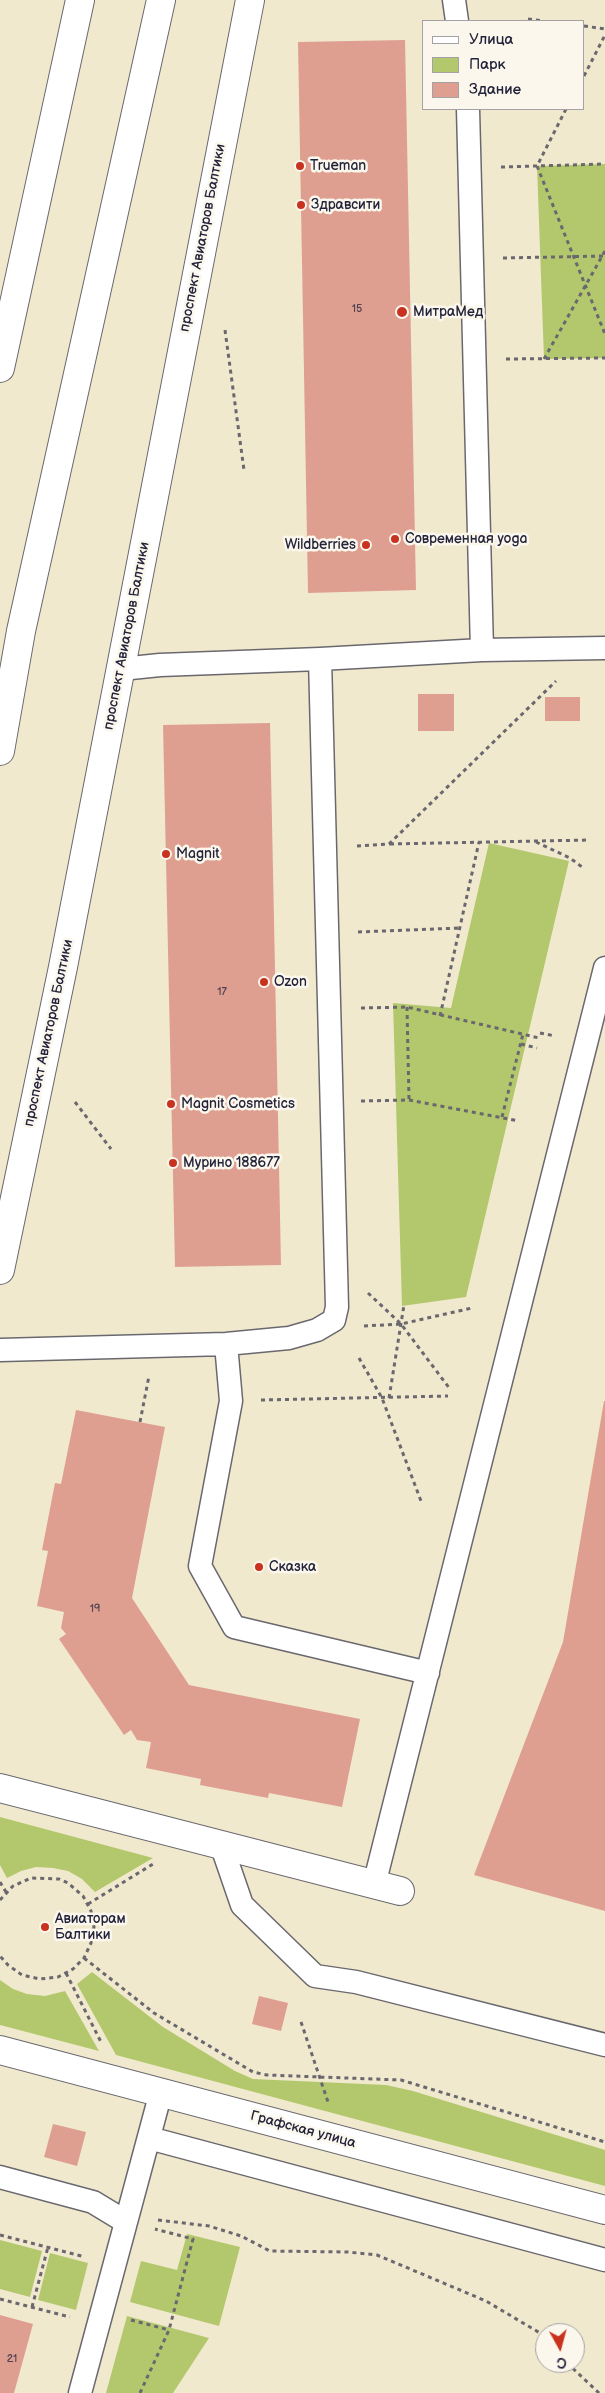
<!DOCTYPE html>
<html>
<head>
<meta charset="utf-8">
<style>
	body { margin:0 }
	#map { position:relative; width:605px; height:2393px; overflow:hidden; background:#f1e9ce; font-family:"Balsamiq Sans",sans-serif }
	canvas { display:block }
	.legend { position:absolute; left:422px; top:20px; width:162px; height:90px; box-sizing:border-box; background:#fbf7ec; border:1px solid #a4a2a5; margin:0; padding:6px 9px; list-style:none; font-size:15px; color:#22223b }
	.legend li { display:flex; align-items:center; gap:10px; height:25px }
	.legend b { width:25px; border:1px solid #a4a2a5 }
	.north { position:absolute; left:535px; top:2323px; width:50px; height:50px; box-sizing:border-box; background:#fbf7ec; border:1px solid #a4a2a5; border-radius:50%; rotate:173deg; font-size:14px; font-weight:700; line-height:20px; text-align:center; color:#22223b }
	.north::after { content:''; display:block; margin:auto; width:18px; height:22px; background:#c8321e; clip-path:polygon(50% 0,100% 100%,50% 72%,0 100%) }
</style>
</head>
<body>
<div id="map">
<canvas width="605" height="2393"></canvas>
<ul class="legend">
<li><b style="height:6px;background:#fff"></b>Улица</li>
<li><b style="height:14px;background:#b3c86c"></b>Парк</li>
<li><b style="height:14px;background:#de9f91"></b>Здание</li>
</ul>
<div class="north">С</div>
</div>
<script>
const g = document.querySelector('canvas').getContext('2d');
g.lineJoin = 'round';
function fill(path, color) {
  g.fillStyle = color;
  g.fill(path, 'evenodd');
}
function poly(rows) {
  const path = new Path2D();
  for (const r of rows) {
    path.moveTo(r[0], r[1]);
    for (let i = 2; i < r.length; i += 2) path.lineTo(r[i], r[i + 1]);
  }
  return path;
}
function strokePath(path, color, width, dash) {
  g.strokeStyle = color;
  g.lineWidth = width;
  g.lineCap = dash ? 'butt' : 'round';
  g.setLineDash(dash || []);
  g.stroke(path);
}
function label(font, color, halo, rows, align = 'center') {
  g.font = font + ' "Balsamiq Sans",sans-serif';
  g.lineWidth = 5;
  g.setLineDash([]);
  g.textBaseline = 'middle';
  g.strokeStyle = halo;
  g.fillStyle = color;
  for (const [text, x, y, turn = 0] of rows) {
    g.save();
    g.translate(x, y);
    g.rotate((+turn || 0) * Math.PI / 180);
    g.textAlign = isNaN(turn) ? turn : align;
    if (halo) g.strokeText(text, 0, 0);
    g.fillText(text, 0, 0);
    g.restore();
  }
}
fill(poly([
	[605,164,605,358,544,359,537,166],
	[489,843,569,861,466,1297,402,1306,393,1003,451,1008],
	[0,1817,153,1858,95,1892,82,1879,68,1871,53,1868,36,1867,21,1871,7,1878,0,1865],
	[92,1972,163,2027,235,2071,253,2079,386,2085,413,2091,605,2150,605,2186,116,2055,77,1984],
	[0,1980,13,1989,27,1994,45,1996,65,1991,99,2051,0,2025],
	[187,2234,240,2247,219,2326,130,2302,141,2261,177,2270],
	[0,2240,42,2251,30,2297,0,2289],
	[50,2253,88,2263,76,2310,38,2300],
	[127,2316,209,2338,173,2393,106,2393]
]), '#b3c86c');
fill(poly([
	[405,40,416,590,308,593,298,42],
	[418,694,454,694,454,731,418,731],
	[545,697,580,697,580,721,545,721],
	[270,723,281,1265,175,1267,163,725],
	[604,1401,605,1401,605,1911,474,1875,563,1642],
	[76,1410,165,1427,132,1598,189,1685,360,1719,342,1807,269,1793,268,1798,200,1785,201,1779,146,1768,151,1742,137,1740,131,1730,124,1735,59,1639,66,1634,61,1628,64,1612,37,1606,48,1551,42,1550,55,1483,61,1484],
	[259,1996,288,2003,281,2031,252,2024],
	[53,2124,86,2132,77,2166,44,2157],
	[0,2315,33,2324,14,2393,0,2393]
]), '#de9f91');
const service = poly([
	[454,0,457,21],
	[468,109,482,650],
	[121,669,160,665,320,659,482,650,605,648],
	[226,1344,231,1401,200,1566,234,1627,428,1673],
	[0,1350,226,1344,289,1338,317,1330,334,1320,337,1307,320,659],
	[221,1844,242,1905,315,1976,356,1982,605,2045],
	[374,1885,605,968],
	[149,2138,605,2260],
	[0,2177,93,2202,126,2222],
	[80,2393,161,2092]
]);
const minor = poly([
	[0,1270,63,967,250,0],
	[0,1788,400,1891],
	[0,2050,605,2210]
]);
const tertiary = poly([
	[0,368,80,0],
	[0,751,21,631,161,0]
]);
strokePath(service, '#6a686e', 25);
strokePath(minor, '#6a686e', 30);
strokePath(tertiary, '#6a686e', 30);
strokePath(poly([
	[528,19,543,21],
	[584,26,605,29],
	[584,76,605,35],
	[566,109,537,166,605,334],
	[501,167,605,164],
	[503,258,605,256],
	[225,330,244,470],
	[506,359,605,358],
	[544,359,605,251],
	[536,842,570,858,582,867],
	[390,844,589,840],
	[357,846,389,844,556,681],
	[358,932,460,928],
	[407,1007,409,1100],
	[361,1008,407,1007,539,1038],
	[440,1016,479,842],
	[540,1033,555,1036],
	[521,1044,537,1048],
	[361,1101,409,1100,519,1121],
	[75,1102,111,1149],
	[502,1117,523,1034],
	[368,1293,401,1324,450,1389],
	[364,1326,401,1324,472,1308],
	[359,1358,382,1398,421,1501],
	[389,1398,404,1305],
	[261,1400,448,1396],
	[140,1422,149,1376],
	[0,1882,6,1892],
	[0,1900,13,1886,31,1878,59,1879,68,1883,83,1896,91,1911,94,1927,91,1943,84,1958,73,1969,58,1977,40,1979,22,1975,8,1965,0,1956],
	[88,1904,153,1864],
	[84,1958,154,2013,253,2072,267,2075,401,2080,605,2142],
	[66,1973,101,2042],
	[301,2022,328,2102],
	[158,2220,209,2226,241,2236,270,2251,348,2252,377,2255,486,2301,545,2336],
	[0,2235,85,2257],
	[0,2299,70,2317],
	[32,2307,48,2247],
	[131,2320,169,2330],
	[567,2363,599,2393],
	[140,2393,169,2330,193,2239,155,2229]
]), '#6a686e', 3, [4, 4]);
strokePath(service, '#fff', 22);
strokePath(minor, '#fff', 28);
strokePath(tertiary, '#fff', 28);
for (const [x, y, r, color] of [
	[300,166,5,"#c8321e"],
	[301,205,5,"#c8321e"],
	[402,312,6,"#c8321e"],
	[395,539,5,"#c8321e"],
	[366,545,5,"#c8321e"],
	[166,854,5,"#c8321e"],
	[264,982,5,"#c8321e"],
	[171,1104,5,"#c8321e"],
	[173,1163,5,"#c8321e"],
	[259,1567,5,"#c8321e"],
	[45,1927,5,"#c8321e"]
]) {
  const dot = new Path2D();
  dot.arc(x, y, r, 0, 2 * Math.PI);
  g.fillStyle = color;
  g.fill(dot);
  strokePath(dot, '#fbf7ec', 2);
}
label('11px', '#514150', null, [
	["15",357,309],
	["17",222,992],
	["19",95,1609],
	["21",12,2359]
]);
label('14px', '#22223b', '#fbf7ec', [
	["Trueman",310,166],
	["Здравсити",311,205],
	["МитраМед",413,312],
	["Современная yoga",405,539],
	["Wildberries",356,545,"right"],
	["Magnit",176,854],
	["Ozon",274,982],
	["Magnit Cosmetics",181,1104],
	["Мурино 188677",183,1163],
	["Сказка",269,1567],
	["Авиаторам",55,1919],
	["Балтики",55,1935]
], 'left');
label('14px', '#22223b', '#fbf7ec', [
	["проспект Авиаторов Балтики",203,238,-79],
	["проспект Авиаторов Балтики",127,636,-79],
	["проспект Авиаторов Балтики",49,1033,-78],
	["Графская улица",303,2130,15]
]);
</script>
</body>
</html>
